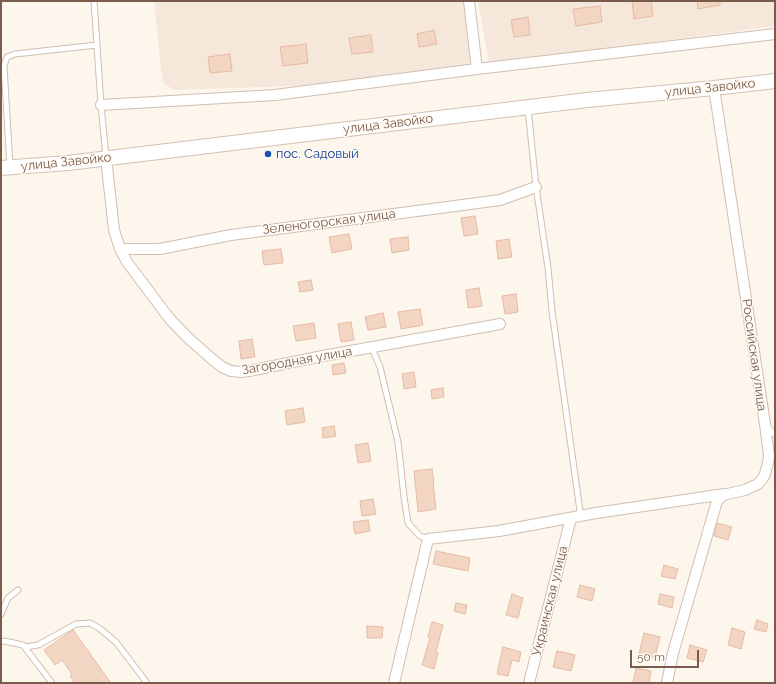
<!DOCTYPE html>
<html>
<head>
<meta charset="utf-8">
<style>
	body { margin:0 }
	#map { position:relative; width:776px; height:684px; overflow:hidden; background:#fdf6ec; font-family:Raleway,sans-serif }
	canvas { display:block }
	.frame { position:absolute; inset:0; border:2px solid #7a5c4d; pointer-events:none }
	.scale { position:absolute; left:630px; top:650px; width:69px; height:18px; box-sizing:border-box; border:2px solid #7a5c4d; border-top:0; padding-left:5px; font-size:12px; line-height:14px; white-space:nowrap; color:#7a5c4d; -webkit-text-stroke:3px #fffaf3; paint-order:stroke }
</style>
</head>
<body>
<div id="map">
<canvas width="776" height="684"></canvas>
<div class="frame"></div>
<div class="scale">50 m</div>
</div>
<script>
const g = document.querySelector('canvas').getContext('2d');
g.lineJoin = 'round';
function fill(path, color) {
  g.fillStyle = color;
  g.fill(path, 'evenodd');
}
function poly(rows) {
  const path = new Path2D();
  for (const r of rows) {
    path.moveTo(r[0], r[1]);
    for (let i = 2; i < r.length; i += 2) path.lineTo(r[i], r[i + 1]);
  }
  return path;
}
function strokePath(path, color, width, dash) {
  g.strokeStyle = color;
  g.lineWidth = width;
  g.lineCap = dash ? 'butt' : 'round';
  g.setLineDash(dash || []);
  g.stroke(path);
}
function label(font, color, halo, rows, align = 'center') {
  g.font = font + ' Raleway,sans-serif';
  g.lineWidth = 3;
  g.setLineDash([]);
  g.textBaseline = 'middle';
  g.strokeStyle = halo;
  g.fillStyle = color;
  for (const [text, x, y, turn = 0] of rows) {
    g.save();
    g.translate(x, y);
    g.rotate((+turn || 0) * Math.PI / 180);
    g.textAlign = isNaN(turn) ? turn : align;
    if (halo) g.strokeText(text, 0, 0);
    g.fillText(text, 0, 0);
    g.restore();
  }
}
fill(poly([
	[154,1,466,1,474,67,393,78,294,86,175,90,164,84,161,71],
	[478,1,775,1,775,26,489,64]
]), '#f5e8da');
const building = poly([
	[632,1,651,1,653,16,634,19,632,1],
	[697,1,720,1,720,5,698,9,697,1],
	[600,6,602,22,576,26,573,9,600,6],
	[528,17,530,35,514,37,511,20,528,17],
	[434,30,437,44,419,47,417,34,434,30],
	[371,35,373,52,352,54,349,38,371,35],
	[306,44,308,63,283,66,280,47,306,44],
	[230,54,232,71,210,73,208,57,230,54],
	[475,216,478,234,464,236,461,218,475,216],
	[349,234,352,249,332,253,329,237,349,234],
	[408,237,409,250,392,253,390,239,408,237],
	[509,239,512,257,498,259,496,241,509,239],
	[281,249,283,263,264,265,262,251,281,249],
	[311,280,313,290,300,292,298,282,311,280],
	[479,288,482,306,468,308,466,290,479,288],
	[516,294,518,312,505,314,502,296,516,294],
	[420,309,423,325,401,329,398,312,420,309],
	[383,313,386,327,368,330,365,317,383,313],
	[351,322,354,340,341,342,338,324,351,322],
	[314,323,316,338,296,341,293,326,314,323],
	[252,339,255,357,241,359,239,341,252,339],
	[344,363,346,373,333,375,332,365,344,363],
	[414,372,416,387,404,389,402,374,414,372],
	[443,388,444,397,432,399,431,390,443,388],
	[303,408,305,422,287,425,285,411,303,408],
	[334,426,336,436,323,438,322,428,334,426],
	[368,443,371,461,358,463,355,445,368,443],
	[432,469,434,483,433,483,436,509,418,512,414,471,432,469],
	[373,499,376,514,362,516,360,501,373,499],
	[368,520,370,531,355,534,353,522,368,520],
	[717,523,732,527,728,540,714,536,717,523],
	[436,551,470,558,468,571,433,564,436,551],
	[664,565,678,569,675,579,661,576,664,565],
	[580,585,595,589,592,601,577,597,580,585],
	[512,594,523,598,518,618,506,615,512,594],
	[660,594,674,597,672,608,658,604,660,594],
	[456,603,467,605,465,614,454,611,456,603],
	[757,620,768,624,766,632,754,629,757,620],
	[432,622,443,625,436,652,438,653,434,669,422,665,430,638,428,637,432,622],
	[367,626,383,627,382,638,367,638,367,626],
	[732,628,745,632,741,649,728,645,732,628],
	[73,630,111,683,75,683,70,676,72,674,62,660,55,665,44,650,73,630],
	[644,633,660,637,655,658,639,654,644,633],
	[690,645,707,650,703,662,687,658,690,645],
	[503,647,521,652,519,662,512,660,508,676,497,674,503,647],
	[557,651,575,655,571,671,553,667,557,651],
	[636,668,651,671,649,683,633,683,636,668]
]);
fill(building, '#f3d5c3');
strokePath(building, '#e6bba3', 1);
const service = poly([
	[94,1,101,105,106,157],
	[528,108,536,187,548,268,552,311,580,511,579,514,577,516],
	[10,167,4,66,7,57,15,54,97,45],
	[372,348,380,367,398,442,404,497,408,523,420,536,428,539],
	[766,425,775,435],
	[1,614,8,598,18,590],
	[1,642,4,641,23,645,52,683],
	[25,647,38,645,76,624,90,623,99,628,116,642,147,683]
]);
const minor = poly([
	[469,1,477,69],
	[101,105,275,95,477,69,775,34],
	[106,158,114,230,120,249,127,262,169,318,187,337,212,359,222,367,231,371,241,372,249,371,323,356,500,324],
	[120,249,160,249,231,235,440,208,500,200,536,187],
	[394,683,428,539,499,531,596,513,725,494],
	[529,683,571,518],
	[667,683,673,653,717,501,723,495,745,490,758,484,763,478,765,474,768,463,769,456,765,424,714,88]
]);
const secondary = poly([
	[1,168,68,163,587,100,714,88,775,81]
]);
strokePath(service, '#d1beb0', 7);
strokePath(minor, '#d1beb0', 12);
strokePath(secondary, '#d6c0b0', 16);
strokePath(service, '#fff', 5);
strokePath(minor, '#fff', 10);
strokePath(secondary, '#fff', 14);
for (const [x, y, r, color] of [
	[268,154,4,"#1a4fb4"]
]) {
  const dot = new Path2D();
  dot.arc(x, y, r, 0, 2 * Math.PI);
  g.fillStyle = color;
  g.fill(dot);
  strokePath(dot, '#fffaf3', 1.5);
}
label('13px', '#7a5c4d', '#fffaf3', [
	["улица Завойко",710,88,-6],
	["улица Завойко",388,124,-7],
	["улица Завойко",66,162,-6],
	["Зеленогорская улица",329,222,-7],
	["Российская улица",754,355,82],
	["Загородная улица",297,361,-10],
	["Украинская улица",550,601,-76]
]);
label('13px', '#164399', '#fffaf3', [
	["пос. Садовый",276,154]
], 'left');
</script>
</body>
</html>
